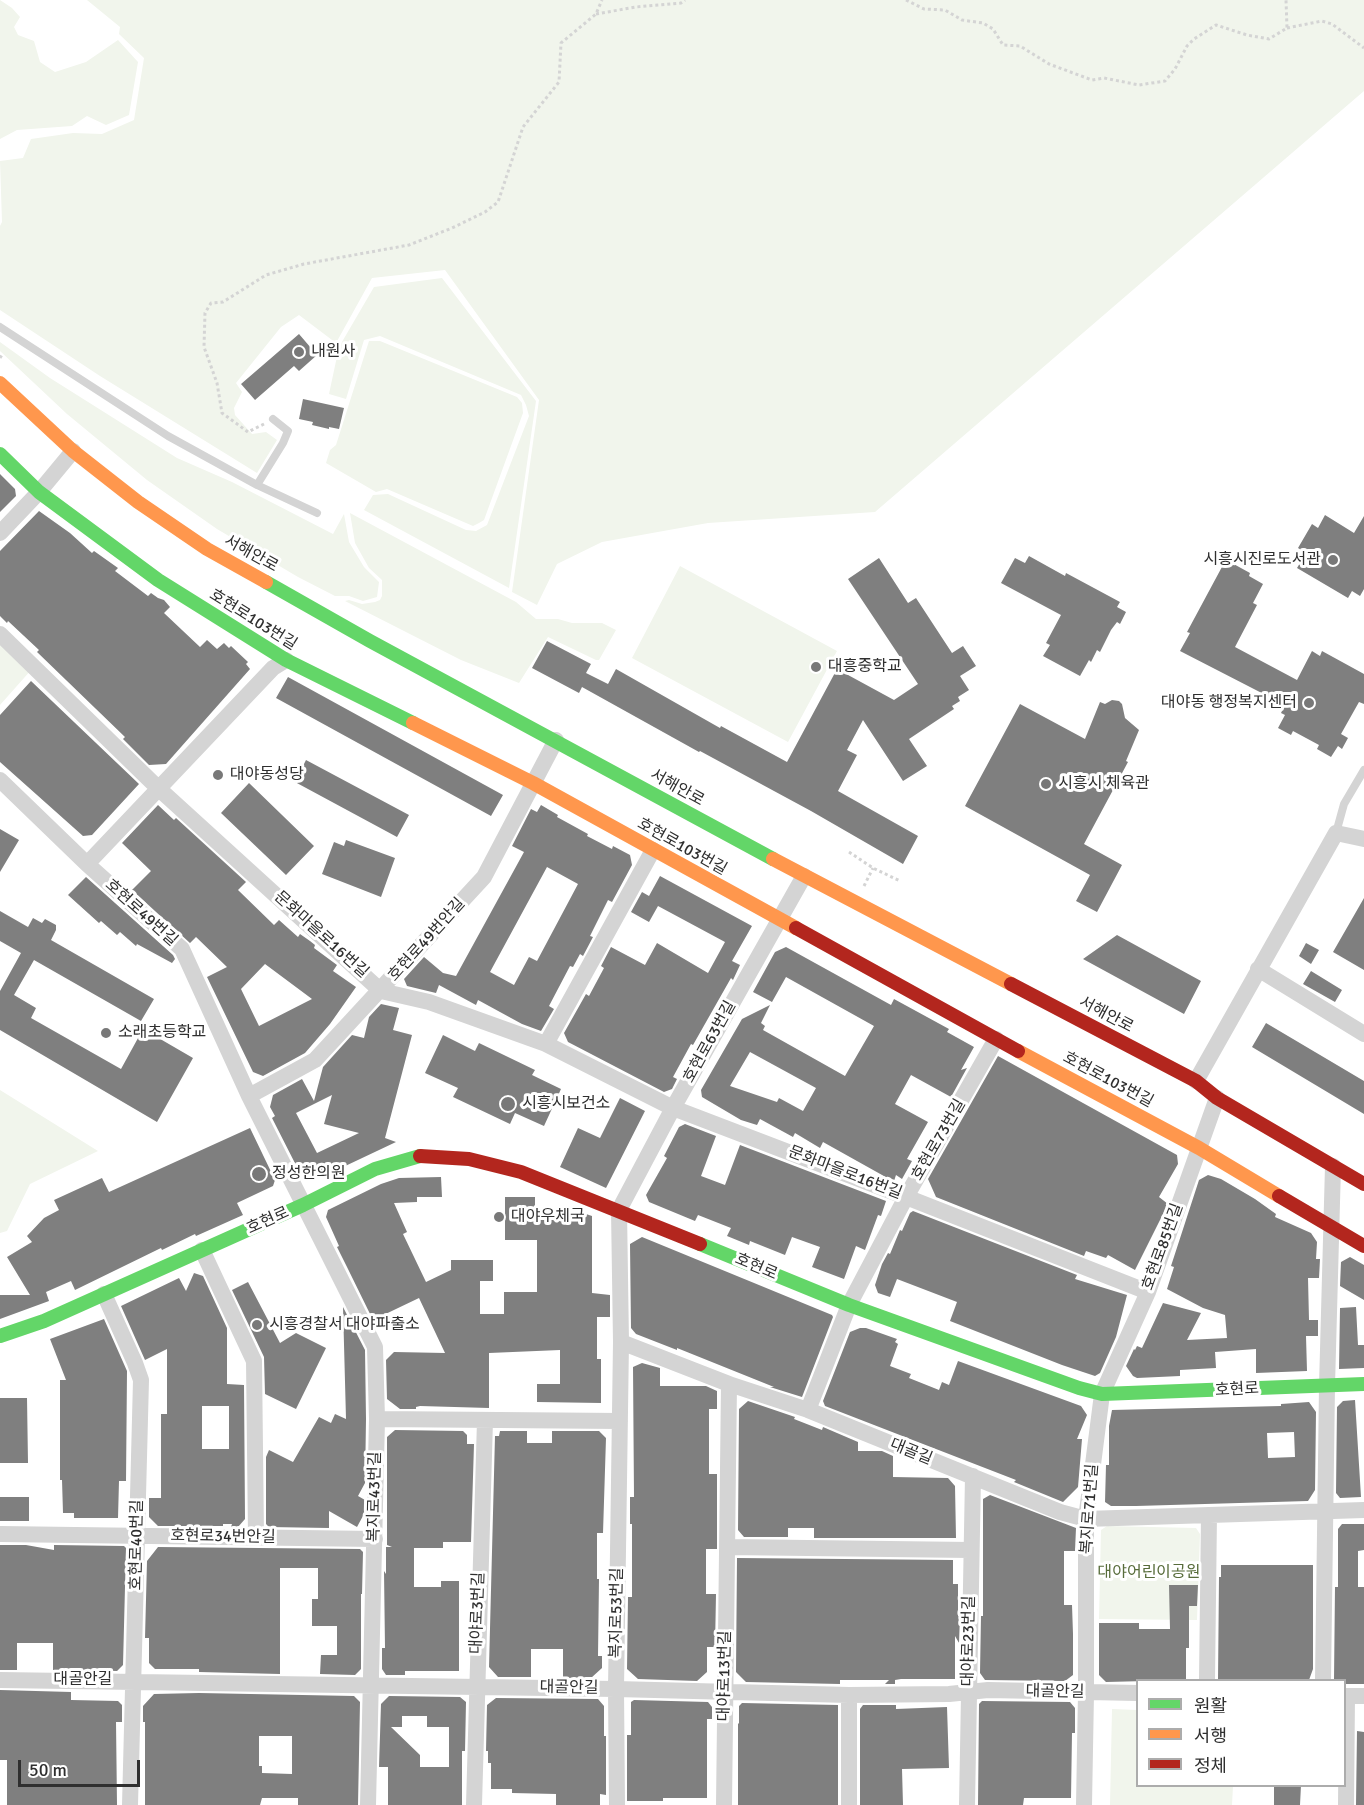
<!DOCTYPE html>
<html>
<head>
<meta charset="utf-8">
<style>
	body { margin:0 }
	#map { position:relative; width:1364px; height:1805px; overflow:hidden; background:#fff; font-family:Signika,"Noto Sans KR",sans-serif }
	canvas { display:block }
	.legend { position:absolute; left:1136px; top:1679px; width:210px; height:108px; box-sizing:border-box; background:#fff; border:2px solid #acacac; margin:0; padding:8px 10px; list-style:none; font-size:18px; color:#2f2f2f }
	.legend li { display:flex; align-items:center; gap:12px; height:30px }
	.legend b { width:30px; border:2px solid #acacac }
	.scale { position:absolute; left:18px; top:1760px; width:122px; height:27px; box-sizing:border-box; border:3px solid #2f2f2f; border-top:0; padding-left:8px; font-size:18px; line-height:21px; white-space:nowrap; color:#2f2f2f; -webkit-text-stroke:4px #fff; paint-order:stroke }
</style>
</head>
<body>
<div id="map">
<canvas width="1364" height="1805"></canvas>
<ul class="legend">
<li><b style="height:8px;background:#63d668"></b>원활</li>
<li><b style="height:8px;background:#ff974d"></b>서행</li>
<li><b style="height:8px;background:#b3261e"></b>정체</li>
</ul>
<div class="scale">50 m</div>
</div>
<script>
const g = document.querySelector('canvas').getContext('2d');
g.lineJoin = 'round';
function fill(path, color) {
  g.fillStyle = color;
  g.fill(path, 'evenodd');
}
function poly(rows) {
  const path = new Path2D();
  for (const r of rows) {
    path.moveTo(r[0], r[1]);
    for (let i = 2; i < r.length; i += 2) path.lineTo(r[i], r[i + 1]);
  }
  return path;
}
function strokePath(path, color, width, dash) {
  g.strokeStyle = color;
  g.lineWidth = width;
  g.lineCap = dash ? 'butt' : 'round';
  g.setLineDash(dash || []);
  g.stroke(path);
}
function label(font, color, halo, rows, align = 'center') {
  g.font = font + ' Signika,"Noto Sans KR",sans-serif';
  g.lineWidth = 6;
  g.setLineDash([]);
  g.textBaseline = 'middle';
  g.strokeStyle = halo;
  g.fillStyle = color;
  for (const [text, x, y, turn = 0] of rows) {
    g.save();
    g.translate(x, y);
    g.rotate((+turn || 0) * Math.PI / 180);
    g.textAlign = isNaN(turn) ? turn : align;
    if (halo) g.strokeText(text, 0, 0);
    g.fillText(text, 0, 0);
    g.restore();
  }
}
fill(poly([
	[0,0,12,8,20,17,14,27,18,35,34,41,40,62,55,72,86,62,118,40,138,62,129,115,106,125,87,116,72,126,17,130,0,139],
	[87,0,1364,0,1364,91,875,512,708,523,602,542,557,564,537,605,512,592,539,400,445,270,372,278,336,343,299,315,281,327,236,383,242,392,234,408,235,415,252,434,266,432,277,440,257,473,100,376,0,310,0,226,2,222,0,161,23,158,31,139,73,133,102,134,134,120,144,58,119,34,120,27],
	[442,278,536,401,509,588,364,510,373,495,388,494,466,530,476,531,487,525,529,416,526,405,521,395,380,336,364,340,346,399,329,394,339,347,374,287],
	[369,341,380,341,517,397,522,403,523,413,484,520,479,523,473,526,387,489,376,492,326,463,330,450,336,445],
	[0,342,50,378,177,458,232,482,333,534,344,514,349,542,364,567,379,582,377,597,363,601,349,596,335,596,298,577,217,529,147,480,67,414,0,351],
	[350,513,516,602,536,619,558,619,572,623,602,623,616,630,599,660,596,660,548,637,519,683,461,660,345,601,349,600,362,604,375,602,380,600,382,596,382,580,369,568,355,543],
	[680,566,837,651,788,742,632,658],
	[0,638,32,669,0,705],
	[0,1090,98,1151,30,1184,7,1231,0,1233],
	[1107,1526,1196,1528,1200,1534,1197,1620,1099,1619,1101,1530],
	[1112,1709,1137,1710,1138,1786,1233,1786,1232,1805,1110,1805]
]), '#f1f5ec');
fill(poly([
	[299,334,317,355,299,371,294,366,255,400,241,384],
	[303,399,344,408,339,429,329,427,329,429,312,425,313,422,299,419],
	[0,474,15,489,16,496,0,512],
	[39,511,70,533,92,553,94,551,118,568,115,571,148,596,151,593,158,598,164,600,170,607,164,613,200,647,207,640,217,649,224,643,229,648,231,646,248,662,246,664,250,669,166,764,149,765,123,739,125,737,37,652,39,650,8,621,7,623,0,616,0,551],
	[1325,515,1354,533,1364,516,1364,589,1360,596,1352,591,1348,598,1297,568,1306,553,1298,548,1312,524,1318,528],
	[1029,556,1065,576,1066,573,1120,602,1117,607,1126,612,1120,624,1117,622,1111,630,1100,652,1097,650,1091,662,1089,660,1080,676,1043,656,1050,645,1046,643,1061,615,1001,583,1015,558,1025,563],
	[879,558,908,603,916,598,952,653,963,646,976,666,960,676,969,690,958,697,960,701,952,706,954,709,909,739,927,766,903,781,863,720,847,750,857,755,838,791,918,836,903,864,811,811,700,751,699,752,582,687,579,693,532,668,547,641,591,664,586,673,608,684,616,669,720,728,721,726,787,762,837,669,894,700,918,684,848,579],
	[1230,562,1250,573,1249,576,1263,584,1253,603,1257,605,1235,647,1297,680,1312,651,1320,656,1322,651,1364,674,1364,704,1359,702,1341,734,1348,738,1342,749,1338,746,1331,757,1317,749,1319,745,1293,731,1291,735,1278,728,1285,715,1281,713,1285,705,1180,651,1190,633,1187,632,1223,565,1227,567],
	[288,677,503,795,491,816,276,698],
	[31,681,139,784,92,835,83,836,0,762,0,715],
	[1112,700,1119,701,1122,704,1125,718,1139,730,1126,761,1128,762,1084,844,1122,865,1097,912,1076,901,1090,875,965,806,1020,704,1085,739,1100,702,1105,704],
	[306,760,409,815,397,837,295,782],
	[249,783,314,846,286,875,221,813],
	[158,805,174,820,176,818,246,882,238,890,274,925,279,920,298,937,300,934,310,941,315,945,314,948,337,965,333,971,356,987,330,1024,305,1053,263,1076,253,1072,207,977,227,967,196,937,190,943,132,890,151,871,122,843],
	[265,964,312,999,259,1026,241,989],
	[541,805,558,815,557,817,588,834,587,836,612,849,613,846,630,855,632,865,612,902,608,900,590,936,593,937,583,956,580,954,573,967,570,966,549,1006,554,1009,541,1031,522,1024,478,1000,476,1005,439,985,436,993,407,986,404,979,424,957,443,973,456,976,524,852,512,846,531,809,537,812],
	[547,867,578,884,537,961,529,957,514,985,490,972],
	[0,829,19,840,0,872],
	[346,840,395,858,381,897,322,874,334,842,344,846],
	[660,876,752,926,732,961,740,965,733,980,731,978,693,1045,691,1044,673,1077,677,1079,672,1089,664,1092,568,1042,564,1033,586,994,589,996,604,968,601,966,611,947,645,965,657,943,708,973,725,942,658,906,649,922,631,912,642,892,649,896],
	[86,877,173,955,175,959,172,963,137,944,136,946,120,932,117,935,101,921,99,923,68,895],
	[1364,898,1364,970,1333,952],
	[0,911,28,927,33,918,42,923,45,919,56,925,56,930,51,940,154,999,141,1021,34,960,14,995,36,1008,31,1018,121,1069,143,1029,193,1058,157,1122,0,1030,0,991,21,953,0,941],
	[1117,935,1201,981,1184,1014,1083,959],
	[1306,943,1319,950,1311,964,1299,956],
	[786,947,891,1005,894,999,949,1029,947,1032,974,1047,961,1070,967,1068,951,1097,911,1075,895,1104,928,1122,907,1159,912,1161,902,1179,896,1175,894,1181,891,1180,823,1142,820,1148,795,1133,793,1137,760,1119,757,1125,741,1120,702,1097,701,1090,742,1019,770,1005,761,1023,765,1026,763,1030,845,1076,874,1026,786,977,772,1002,753,992,775,952],
	[750,1052,816,1088,803,1111,779,1098,777,1102,730,1086],
	[1311,971,1342,990,1335,1002,1303,984],
	[381,1004,399,1008,393,1030,412,1035,385,1138,396,1142,341,1168,340,1166,315,1180,302,1177,272,1118,275,1116,270,1107,273,1095,302,1079,314,1101,323,1067,352,1035,364,1038,369,1017],
	[332,1095,324,1124,359,1133,317,1153,296,1113],
	[1266,1023,1364,1081,1364,1114,1252,1047],
	[443,1035,475,1051,479,1043,535,1070,532,1075,561,1089,544,1126,515,1113,510,1124,453,1097,458,1088,425,1073],
	[998,1056,1177,1155,1178,1164,1159,1197,1168,1204,1135,1270,1108,1255,1106,1258,1086,1251,1084,1256,936,1197,928,1179],
	[620,1098,645,1111,606,1188,560,1167,578,1128,600,1138],
	[685,1124,716,1136,701,1176,725,1185,740,1145,886,1201,881,1216,878,1215,865,1250,856,1246,844,1279,812,1267,820,1247,792,1237,785,1255,750,1241,749,1245,727,1236,731,1228,698,1215,695,1221,649,1202,646,1195,667,1158,664,1156,679,1127],
	[250,1128,275,1180,273,1186,237,1203,243,1215,196,1236,195,1234,162,1250,161,1248,75,1290,71,1281,46,1292,49,1301,0,1319,0,1295,30,1295,7,1257,32,1242,27,1236,44,1218,59,1210,54,1200,102,1178,109,1192],
	[1208,1175,1221,1179,1255,1199,1276,1214,1275,1217,1311,1233,1317,1242,1316,1259,1320,1259,1319,1278,1308,1278,1309,1320,1318,1320,1318,1336,1306,1336,1307,1371,1256,1373,1256,1349,1215,1352,1216,1368,1180,1370,1180,1376,1137,1378,1133,1376,1126,1366,1134,1349,1135,1350,1137,1346,1142,1348,1163,1303,1201,1313,1187,1340,1227,1338,1225,1315,1203,1308,1167,1289,1174,1267,1171,1266,1199,1180],
	[441,1177,442,1197,417,1197,417,1202,394,1203,407,1232,403,1234,426,1282,451,1270,451,1260,493,1260,493,1281,480,1281,480,1314,504,1314,504,1292,537,1292,537,1240,505,1240,505,1197,535,1197,535,1214,586,1214,592,1216,592,1293,610,1295,610,1317,597,1317,597,1359,601,1359,601,1403,537,1402,537,1384,560,1384,560,1350,489,1353,489,1408,420,1406,416,1407,416,1409,400,1409,387,1399,386,1360,394,1352,445,1353,419,1298,373,1320,347,1267,337,1247,339,1246,326,1217,328,1210,381,1184,399,1178],
	[913,1211,1077,1275,1075,1279,1127,1295,1116,1337,1100,1373,1095,1376,1062,1365,950,1321,957,1302,897,1279,890,1297,878,1293,875,1285,882,1264,888,1253,890,1254,900,1230,902,1231,910,1213],
	[642,1237,832,1315,833,1317,802,1397,770,1387,774,1387,677,1348,677,1350,636,1334,631,1328,630,1244],
	[1350,1257,1364,1265,1364,1300,1340,1286,1341,1262],
	[194,1273,203,1276,227,1328,227,1384,244,1385,245,1519,238,1527,231,1527,232,1524,223,1524,223,1526,158,1526,149,1517,149,1498,161,1498,161,1414,167,1414,167,1349,145,1360,121,1306,179,1278,186,1291],
	[202,1406,229,1406,229,1449,202,1449],
	[248,1282,280,1343,296,1333,326,1348,296,1409,265,1394,264,1357,232,1290],
	[343,1307,365,1350,366,1419,365,1483,358,1496,365,1500,364,1514,357,1527,329,1511,329,1528,269,1527,266,1524,266,1457,269,1450,293,1462,319,1417,331,1423,335,1414,346,1419],
	[1356,1307,1358,1345,1364,1345,1364,1368,1339,1369,1340,1308],
	[104,1319,127,1371,126,1481,119,1481,118,1518,74,1518,74,1513,63,1513,62,1480,60,1480,60,1380,66,1380,50,1339],
	[860,1328,866,1328,897,1339,895,1342,898,1344,890,1366,911,1374,909,1378,939,1390,942,1382,949,1385,958,1361,1081,1406,1087,1415,1077,1439,1082,1439,1078,1487,1063,1502,1014,1482,1016,1480,825,1406,823,1401,850,1332],
	[642,1363,660,1368,660,1386,706,1386,717,1391,717,1409,709,1409,709,1474,717,1474,717,1549,706,1549,706,1594,716,1594,715,1647,707,1647,707,1672,697,1681,638,1679,627,1669,628,1597,632,1597,632,1524,630,1524,630,1497,634,1497,633,1367],
	[0,1398,27,1398,28,1463,0,1463],
	[1355,1400,1361,1497,1340,1498,1336,1493,1337,1407,1343,1401],
	[748,1401,795,1417,794,1419,822,1430,823,1427,858,1442,858,1451,882,1451,893,1456,893,1477,948,1478,955,1486,956,1538,814,1538,814,1528,788,1528,788,1537,744,1537,738,1530,739,1409],
	[1309,1402,1316,1412,1315,1490,1308,1501,1136,1506,1111,1506,1105,1502,1106,1465,1109,1465,1109,1426,1112,1410,1281,1406,1281,1404],
	[1294,1432,1295,1457,1268,1458,1267,1433],
	[395,1430,463,1431,467,1435,467,1444,474,1444,471,1542,443,1542,443,1548,414,1548,414,1587,441,1587,441,1581,459,1581,459,1671,405,1671,405,1675,386,1675,382,1669,382,1648,385,1648,384,1571,386,1574,386,1547,392,1547,387,1545,387,1437],
	[500,1431,527,1431,527,1443,552,1443,552,1431,599,1431,606,1438,603,1533,597,1533,597,1579,599,1579,598,1656,602,1656,602,1668,591,1678,563,1678,563,1649,531,1649,531,1677,498,1677,489,1667,495,1436,499,1436],
	[990,1495,1076,1528,1075,1551,1064,1551,1064,1605,1072,1605,1073,1634,1073,1675,1065,1681,985,1680,980,1673,981,1616,983,1616,983,1499],
	[0,1497,29,1497,29,1521,0,1521],
	[1342,1524,1364,1524,1364,1550,1358,1551,1358,1587,1364,1587,1364,1684,1344,1684,1344,1680,1334,1680,1335,1587,1338,1587,1338,1529],
	[0,1545,26,1545,54,1550,54,1545,124,1546,126,1548,123,1665,117,1671,53,1670,53,1643,17,1643,17,1670,0,1670],
	[158,1547,360,1549,363,1552,362,1594,361,1594,361,1669,355,1675,320,1674,321,1655,337,1655,337,1626,312,1626,312,1599,318,1599,318,1568,280,1568,280,1674,199,1672,199,1669,155,1669,149,1663,149,1638,145,1638,147,1561],
	[737,1558,953,1560,953,1584,958,1584,958,1616,960,1616,959,1643,955,1636,955,1679,901,1679,895,1680,895,1684,885,1684,889,1680,840,1680,840,1684,746,1682,736,1672],
	[1221,1565,1313,1565,1313,1669,1309,1680,1218,1680,1219,1577,1221,1577],
	[1169,1585,1198,1585,1197,1606,1189,1606,1189,1648,1186,1648,1186,1680,1106,1682,1099,1675,1099,1623,1139,1623,1139,1629,1170,1629],
	[0,1690,71,1692,71,1700,118,1701,122,1705,122,1722,116,1722,117,1805,7,1805,7,1760,0,1760],
	[199,1693,354,1696,360,1702,358,1805,298,1805,298,1798,262,1798,260,1805,145,1805,145,1722,143,1722,143,1706,154,1694],
	[259,1736,292,1736,292,1774,262,1773,262,1766,259,1766],
	[389,1696,460,1697,466,1702,465,1751,462,1751,462,1805,388,1805,388,1767,379,1767,381,1704],
	[402,1716,427,1716,427,1727,449,1727,449,1767,420,1767,420,1755,391,1727,402,1727],
	[496,1698,598,1699,604,1706,604,1736,606,1736,606,1795,600,1794,600,1805,556,1805,556,1794,512,1793,512,1789,491,1789,491,1763,488,1763,488,1751,486,1751,487,1705],
	[634,1700,708,1702,712,1707,712,1719,707,1719,707,1798,663,1798,663,1801,627,1801,627,1735,631,1735,631,1702],
	[982,1701,1070,1702,1075,1708,1075,1733,1072,1733,1071,1798,1024,1798,1023,1805,978,1805,979,1704],
	[742,1703,838,1705,838,1805,738,1805,738,1724,739,1723,739,1706],
	[863,1705,896,1705,896,1709,947,1707,949,1768,902,1769,903,1805,860,1805,860,1709],
	[1357,1731,1364,1732,1364,1805,1356,1805],
	[1274,1785,1301,1785,1300,1805,1274,1805]
]), '#7f7f7f');
strokePath(poly([
	[906,0,924,9,945,10,962,20,983,23,993,29,1003,45,1020,46,1049,64,1092,80,1104,78,1139,85,1165,81,1175,69,1187,46,1194,39,1216,25,1247,35,1269,39,1287,28,1286,0],
	[596,14,636,7,681,3,685,0],
	[1287,28,1322,21,1332,24,1364,48],
	[0,358,3,353],
	[264,424,248,432,222,413,217,383,204,347,205,313,211,303,223,302,266,275,304,264,409,245,452,228,485,212,498,202,523,127,559,82,561,43,596,14,602,0],
	[849,852,873,868,900,881],
	[864,886,873,868]
]), '#d4d4d4', 3, [3, 3]);
strokePath(poly([
	[0,327,168,436,257,485,317,513],
	[257,485,283,443,288,431,273,419],
	[1336,833,1344,804,1364,770]
]), '#d4d4d4', 8);
strokePath(poly([
	[0,533,39,492,73,451],
	[0,634,158,788,381,991,429,1002,546,1044,673,1108,906,1197,1148,1292],
	[0,780,87,864,182,949,249,1096,375,1347,377,1419,368,1805],
	[87,864,273,668,286,660],
	[1258,969,1364,1034],
	[546,1044,653,850],
	[1196,1081,1336,833,1364,839],
	[249,1096,315,1060,484,877,556,740],
	[202,1250,254,1361,256,1537],
	[104,1294,135,1363,141,1380,130,1805],
	[621,1342,729,1384,808,1410,1060,1512,1086,1519,1364,1510],
	[808,1410,849,1305,906,1197,996,1039],
	[377,1419,620,1421],
	[0,1534,375,1539],
	[727,1547,970,1550],
	[0,1680,616,1689,849,1695,949,1694,988,1690,1138,1693],
	[1207,1680,1209,1515],
	[1323,1680,1327,1386,1333,1166],
	[849,1695,849,1805],
	[1344,1696,1364,1696],
	[474,1805,485,1420],
	[617,1805,616,1689,621,1342,619,1210,673,1108,804,876],
	[724,1805,729,1384],
	[967,1805,973,1476],
	[1084,1805,1086,1693,1086,1519,1102,1394,1148,1292,1217,1098],
	[1346,1805,1347,1696]
]), '#d4d4d4', 16);
strokePath(poly([
	[0,454,39,492,158,580,286,660,413,723],
	[266,582,370,641,773,859],
	[700,1244,849,1305,1079,1388,1102,1394,1364,1384],
	[0,1336,44,1321,303,1205,375,1169,420,1156]
]), '#63d668', 14);
strokePath(poly([
	[0,383,73,451,138,502,207,549,266,582],
	[413,723,533,783,796,928],
	[773,859,1011,984],
	[1018,1051,1199,1148,1279,1196]
]), '#ff974d', 14);
strokePath(poly([
	[796,928,1018,1051],
	[1011,984,1196,1081,1217,1098,1364,1184],
	[420,1156,469,1159,521,1172,700,1244],
	[1279,1196,1364,1246]
]), '#b3261e', 14);
for (const [x, y, r, color] of [
	[299,352,6,"#787878"],
	[1333,560,6,"#787878"],
	[816,667,6,"#787878"],
	[1309,703,6,"#787878"],
	[218,775,6,"#787878"],
	[1046,784,6,"#787878"],
	[106,1033,6,"#787878"],
	[508,1104,8,"#787878"],
	[259,1174,8,"#787878"],
	[499,1217,6,"#787878"],
	[257,1325,6,"#787878"]
]) {
  const dot = new Path2D();
  dot.arc(x, y, r, 0, 2 * Math.PI);
  g.fillStyle = color;
  g.fill(dot);
  strokePath(dot, '#fff', 2);
}
label('16px', '#2f2f2f', '#fff', [
	["내원사",311,352],
	["시흥시진로도서관",1321,560,"right"],
	["대흥중학교",828,667],
	["대야동 행정복지센터",1297,703,"right"],
	["대야동성당",230,775],
	["시흥시 체육관",1058,784],
	["소래초등학교",118,1033],
	["시흥시보건소",522,1104],
	["정성한의원",272,1174],
	["대야우체국",511,1217],
	["시흥경찰서 대야파출소",269,1325]
], 'left');
label('16px', '#2f2f2f', '#fff', [
	["서해안로",251,554,29],
	["호현로103번길",253,620,32],
	["서해안로",677,788,29],
	["호현로103번길",682,847,29],
	["호현로49번길",141,913,42],
	["문화마을로16번길",321,935,42],
	["호현로49번안길",427,940,-48],
	["서해안로",1106,1015,28],
	["호현로63번길",710,1042,-61],
	["호현로103번길",1108,1080,28],
	["호현로73번길",939,1140,-60],
	["문화마을로16번길",845,1173,21],
	["호현로",268,1221,-24],
	["호현로85번길",1163,1247,-70],
	["호현로",756,1267,23],
	["호현로",1237,1390,-3],
	["대골길",911,1452,22],
	["복지로43번길",375,1497,-89],
	["복지로71번길",1090,1509,-86],
	["호현로34번안길",223,1537,1],
	["호현로40번길",137,1545,-89],
	["대야로3번길",478,1613,-88],
	["복지로53번길",617,1613,-89],
	["대야로23번길",969,1641,-89],
	["대야로13번길",725,1676,-89],
	["대골안길",83,1680],
	["대골안길",569,1688,1],
	["대골안길",1055,1692,1]
]);
label('16px', '#576c3a', '#fff', [
	["대야어린이공원",1149,1573]
]);
</script>
</body>
</html>
